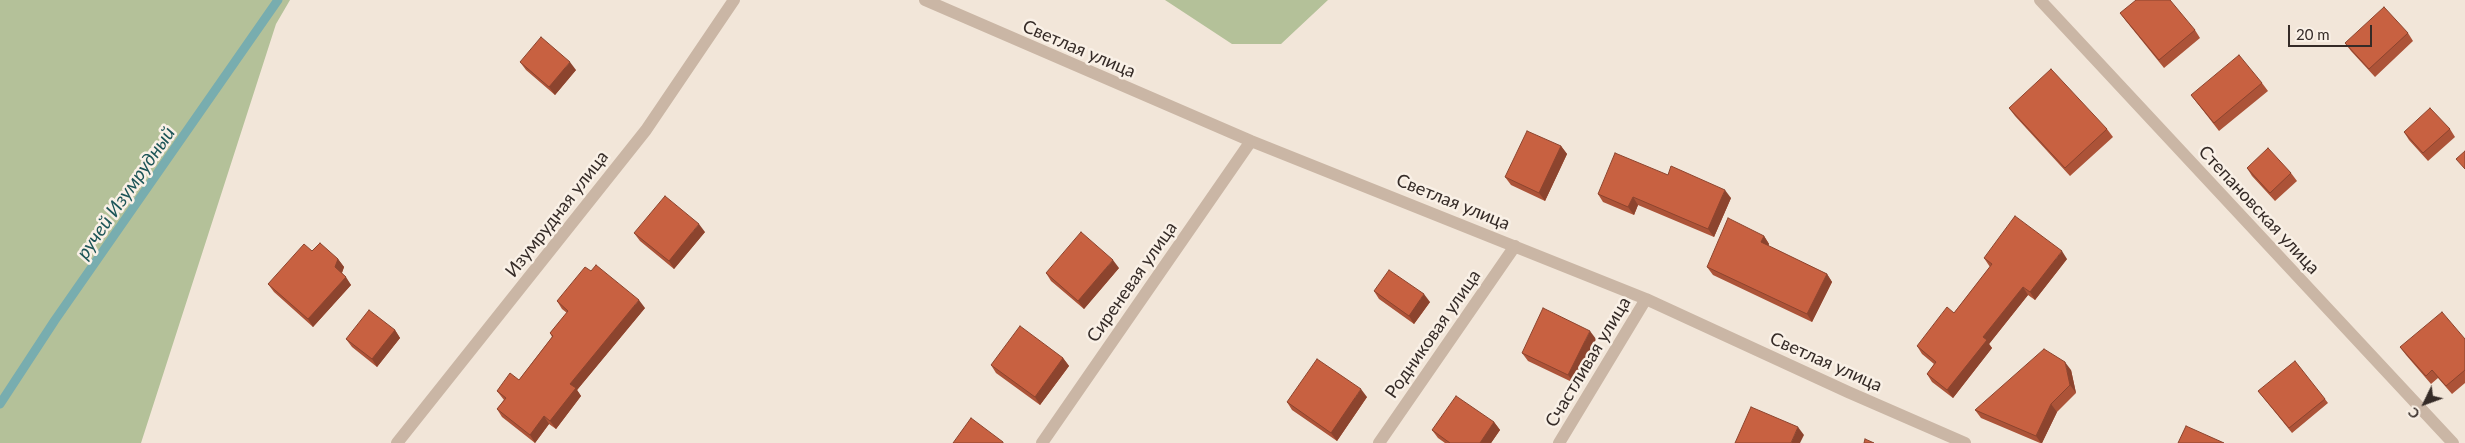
<!DOCTYPE html>
<html>
<head>
<meta charset="utf-8">
<style>
	body { margin:0 }
	#map { position:relative; width:2465px; height:443px; overflow:hidden; background:#f2e6d9; font-family:Lato,sans-serif }
	canvas { display:block }
	.north { position:absolute; left:2400px; top:378px; width:50px; height:50px; -webkit-text-stroke:4px #f9f0e6; paint-order:stroke; rotate:228deg; font-size:14px; font-weight:700; line-height:20px; text-align:center; color:#352b27 }
	.north::after { content:''; display:block; margin:auto; width:18px; height:22px; background:#352b27; clip-path:polygon(50% 0,100% 100%,50% 72%,0 100%) }
	.scale { position:absolute; left:2288px; top:25px; width:84px; height:22px; box-sizing:border-box; border:2px solid #352b27; border-top:0; padding-left:6px; font-size:15px; line-height:18px; white-space:nowrap; color:#352b27; -webkit-text-stroke:4px #f9f0e6; paint-order:stroke }
</style>
</head>
<body>
<div id="map">
<canvas width="2465" height="443"></canvas>
<div class="north">С</div>
<div class="scale">20 m</div>
</div>
<script>
const g = document.querySelector('canvas').getContext('2d');
g.lineJoin = 'round';
function fill(path, color) {
  g.fillStyle = color;
  g.fill(path, 'evenodd');
}
function poly(rows) {
  const path = new Path2D();
  for (const r of rows) {
    path.moveTo(r[0], r[1]);
    for (let i = 2; i < r.length; i += 2) path.lineTo(r[i], r[i + 1]);
  }
  return path;
}
function strokePath(path, color, width, dash) {
  g.strokeStyle = color;
  g.lineWidth = width;
  g.lineCap = dash ? 'butt' : 'round';
  g.setLineDash(dash || []);
  g.stroke(path);
}
function label(font, color, halo, rows, align = 'center') {
  g.font = font + ' Lato,sans-serif';
  g.lineWidth = 5;
  g.setLineDash([]);
  g.textBaseline = 'middle';
  g.strokeStyle = halo;
  g.fillStyle = color;
  for (const [text, x, y, turn = 0] of rows) {
    g.save();
    g.translate(x, y);
    g.rotate((+turn || 0) * Math.PI / 180);
    g.textAlign = isNaN(turn) ? turn : align;
    if (halo) g.strokeText(text, 0, 0);
    g.fillText(text, 0, 0);
    g.restore();
  }
}
fill(poly([
	[0,0,290,0,276,24,141,443,0,443],
	[1165,0,1328,0,1281,44,1232,44]
]), '#b4c199');
strokePath(poly([
	[0,404,55,320,278,0]
]), '#78adaf', 9);
strokePath(poly([
	[925,0,1251,141,1646,299,1848,392,1965,443],
	[2040,0,2453,443],
	[397,443,646,130,734,0],
	[1042,443,1251,141],
	[1379,443,1515,246],
	[1559,443,1646,299]
]), '#cab6a5', 12);
fill(poly([
	[2120,13,2195,30,2200,38,2164,68,2126,21],
	[2408,33,2413,41,2375,77,2351,51,2345,43],
	[520,62,576,70,555,95,526,70],
	[2262,83,2268,91,2219,131,2191,95],
	[2009,108,2107,129,2113,137,2070,176,2015,116],
	[2450,129,2455,137,2428,161,2409,140,2404,132],
	[1561,146,1567,154,1545,201,1511,185,1505,177],
	[2247,168,2291,173,2297,181,2275,201,2252,176],
	[1668,175,1731,198,1714,237,1638,205,1634,215,1603,202,1598,194],
	[705,232,674,269,640,241,634,233],
	[1764,236,1769,244,1768,246,1827,274,1832,282,1812,322,1713,275,1707,267],
	[312,251,338,259,344,267,342,273,351,285,313,327,274,292,268,284],
	[1984,258,2067,259,2035,300,2028,295,1989,344,1992,348,1953,398,1932,382,1927,374,1934,364,1922,354,1917,346,1954,313,1990,267],
	[1119,268,1084,309,1051,281,1046,273],
	[1374,291,1430,302,1414,324,1379,299],
	[557,301,645,308,577,390,581,396,556,429,549,424,535,443,502,417,497,409,504,400,497,391,519,380,552,337,550,333,567,313,562,309],
	[395,330,400,338,377,367,352,347,346,339],
	[1596,339,1574,383,1528,361,1522,353],
	[2465,339,2465,383,2452,394,2438,378,2431,384,2406,355,2400,347],
	[1063,358,1069,366,1040,405,996,373,991,365],
	[2071,370,2076,393,2057,412,2042,443,2040,443,1981,418,1975,410],
	[2258,391,2325,399,2328,403,2292,433],
	[1367,397,1337,441,1292,410,1287,402],
	[1494,422,1500,430,1491,443,1445,443,1438,438,1432,430]
]), '#ac5338');
fill(poly([
	[570,62,576,70,555,95,549,87],
	[1561,146,1567,154,1545,201,1539,193],
	[1725,190,1731,198,1714,237,1708,229],
	[1633,197,1638,205,1634,215,1628,207],
	[699,224,705,232,674,269,669,261],
	[1764,236,1769,244,1766,250,1761,242],
	[2062,251,2067,259,2035,300,2030,292],
	[338,259,344,267,341,275,335,267],
	[1113,260,1119,268,1084,309,1078,301],
	[1827,274,1832,282,1812,322,1807,314],
	[346,277,351,285,313,327,308,319],
	[2023,287,2028,295,1989,344,1992,348,1953,398,1947,390,1983,337],
	[1424,294,1430,302,1414,324,1409,316],
	[639,300,645,308,577,390,581,396,556,429,550,421,570,384],
	[395,330,400,338,377,367,372,359],
	[1590,331,1596,339,1574,383,1568,375],
	[1063,358,1069,366,1040,405,1035,397],
	[2065,362,2071,370,2076,393,2070,385],
	[1361,389,1367,397,1337,441,1331,433],
	[2051,404,2057,412,2042,443,2041,443,2036,436],
	[544,416,549,424,535,443,530,435],
	[1494,422,1500,430,1491,443,1480,443],
	[1798,427,1804,435,1800,443,1791,443]
]), '#8c442e');
const building = poly([
	[2136,0,2170,0,2195,30,2159,60,2120,13,2136,0],
	[2384,7,2408,33,2369,69,2345,43,2384,7],
	[541,37,570,62,549,87,520,62,541,37],
	[2239,55,2262,83,2214,123,2191,95,2239,55],
	[2051,69,2107,129,2065,168,2009,108,2051,69],
	[2430,108,2450,129,2423,153,2404,132,2430,108],
	[1527,131,1561,146,1539,193,1505,177,1527,131],
	[2268,148,2291,173,2270,193,2247,168,2268,148],
	[2465,151,2465,169,2456,159,2465,151],
	[1615,153,1668,175,1671,166,1725,190,1708,229,1633,197,1628,207,1598,194,1615,153],
	[665,196,699,224,669,261,634,233,665,196],
	[2015,216,2062,251,2030,292,2023,287,1983,337,1987,340,1947,390,1927,374,1936,362,1917,346,1947,307,1954,313,1992,264,1984,258,2015,216],
	[1728,218,1764,236,1761,242,1827,274,1807,314,1707,267,1728,218],
	[1081,232,1113,260,1078,301,1046,273,1081,232],
	[320,243,338,259,335,267,346,277,308,319,268,284,304,244,312,251,320,243],
	[596,265,639,300,570,384,576,388,550,421,544,416,530,435,497,409,506,398,497,391,510,373,519,380,553,336,550,333,568,311,557,301,585,267,591,271,596,265],
	[1389,270,1424,294,1409,316,1374,291,1389,270],
	[1543,308,1590,331,1568,375,1522,353,1543,308],
	[369,310,395,330,372,359,346,339,369,310],
	[2442,312,2465,339,2465,370,2446,386,2432,370,2426,376,2400,347,2442,312],
	[1020,326,1063,358,1035,397,991,365,1020,326],
	[2044,349,2065,362,2070,385,2051,404,2036,436,1975,410,2044,349],
	[1317,359,1361,389,1331,433,1287,402,1317,359],
	[2295,361,2325,399,2289,428,2258,391,2295,361],
	[1456,396,1494,422,1480,443,1450,443,1432,430,1456,396],
	[1751,407,1798,427,1791,443,1735,443,1751,407],
	[971,418,1003,442,1003,443,953,443,971,418],
	[2186,426,2224,443,2178,443,2186,426],
	[1865,439,1874,443,1864,443,1865,439]
]);
fill(building, '#c86141');
strokePath(building, '#8c442e', 1);
label('18px', '#352b27', '#f9f0e6', [
	["Светлая улица",1079,49,23],
	["Светлая улица",1453,202,22],
	["Степановская улица",2259,210,47],
	["Изумрудная улица",557,214,-52],
	["Сиреневая улица",1132,282,-55],
	["Родниковая улица",1433,334,-55],
	["Счастливая улица",1588,362,-59],
	["Светлая улица",1826,362,24]
]);
label('italic 19px', '#1c5457', '#f9f0e6', [
	["ручей Изумрудный",126,193,-55]
]);
</script>
</body>
</html>
